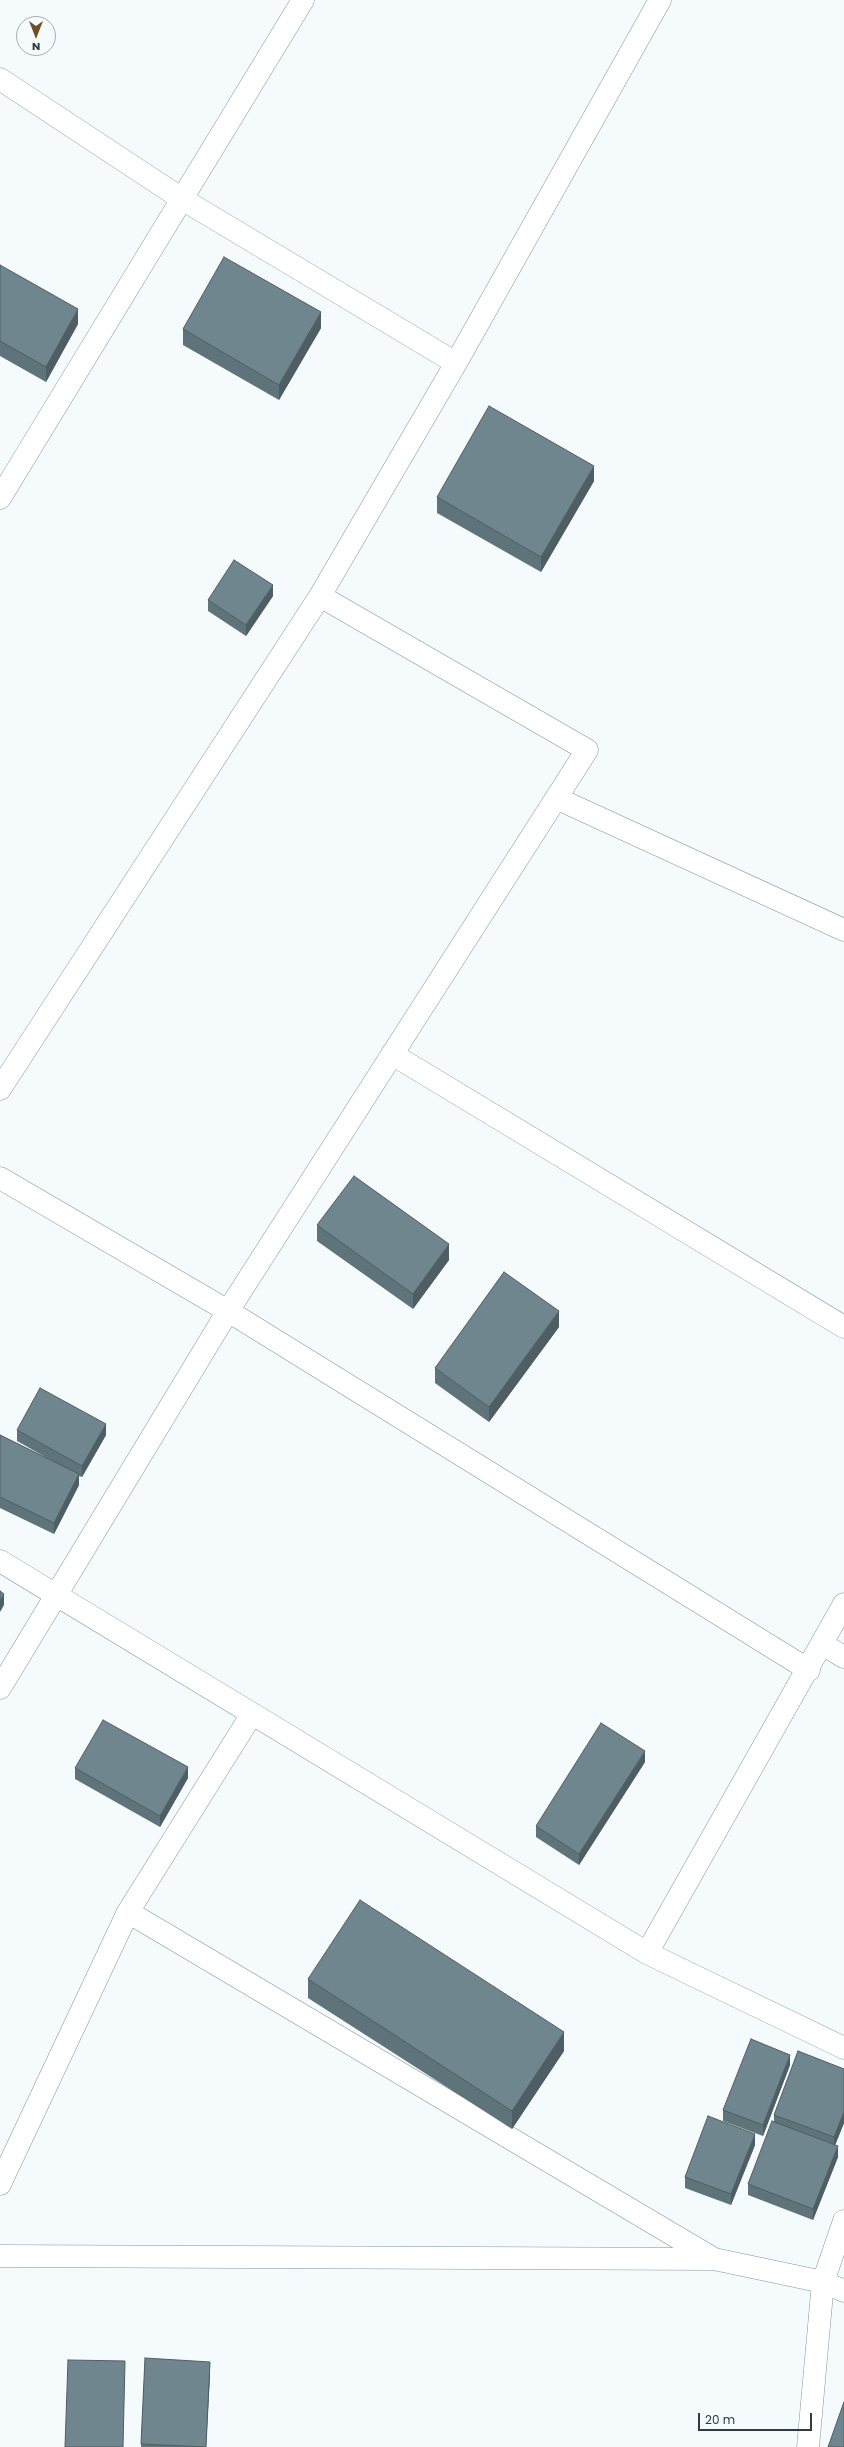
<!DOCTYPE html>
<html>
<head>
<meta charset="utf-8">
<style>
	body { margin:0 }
	#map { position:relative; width:844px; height:2447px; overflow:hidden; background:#f5fafc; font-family:Poppins,sans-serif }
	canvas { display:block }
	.north { position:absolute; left:16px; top:16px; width:40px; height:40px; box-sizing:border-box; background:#f5fafc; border:1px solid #a7aeb0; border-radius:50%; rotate:180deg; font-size:11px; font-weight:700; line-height:16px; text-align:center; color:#313b3f }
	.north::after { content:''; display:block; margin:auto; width:14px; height:18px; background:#6f5025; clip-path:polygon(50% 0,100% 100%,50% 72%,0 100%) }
	.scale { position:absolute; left:698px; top:2413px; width:114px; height:18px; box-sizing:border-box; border:2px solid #313b3f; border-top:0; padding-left:5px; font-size:12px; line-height:14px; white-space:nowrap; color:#313b3f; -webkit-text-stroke:3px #f5fafc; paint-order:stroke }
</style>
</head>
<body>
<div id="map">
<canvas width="844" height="2447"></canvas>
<div class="north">N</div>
<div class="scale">20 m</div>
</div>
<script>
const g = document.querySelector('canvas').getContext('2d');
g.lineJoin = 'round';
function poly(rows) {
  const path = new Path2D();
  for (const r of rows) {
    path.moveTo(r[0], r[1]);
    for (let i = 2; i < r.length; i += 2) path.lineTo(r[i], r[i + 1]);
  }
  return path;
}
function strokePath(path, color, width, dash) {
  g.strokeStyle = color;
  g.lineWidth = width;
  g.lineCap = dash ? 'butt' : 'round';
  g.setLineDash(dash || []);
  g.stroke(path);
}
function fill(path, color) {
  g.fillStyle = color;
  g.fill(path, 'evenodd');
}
const minor = poly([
	[0,79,182,199,456,363],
	[0,498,303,0],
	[556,798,844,930],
	[392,1054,844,1327],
	[0,1089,320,596,456,363,660,0],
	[0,1178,228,1311,809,1670],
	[0,1561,647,1953,844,2048],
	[822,1644,844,1657],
	[0,1688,228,1311,587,750,320,596],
	[128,1912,714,2259],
	[647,1953,844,1604],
	[0,2184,128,1912,252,1714],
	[0,2256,714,2259,823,2282,844,2291],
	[808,2447,823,2282,844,2221]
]);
strokePath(minor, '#8097a0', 23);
strokePath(minor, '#fff', 22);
fill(poly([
	[0,265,78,324,46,382,0,356],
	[321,328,279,400,183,345,183,329],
	[594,481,541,572,437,513,437,497],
	[273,596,246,636,208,611,208,600],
	[317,1225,449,1260,413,1309,317,1241],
	[559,1327,489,1422,435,1383,435,1368],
	[17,1430,106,1435,82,1477,79,1476,79,1485,54,1534,0,1508,0,1435,56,1463,17,1441],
	[645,1762,579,1865,536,1837,536,1826],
	[75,1768,188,1778,160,1827,75,1779],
	[308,1979,564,2051,512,2129,308,1998],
	[790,2065,763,2136,723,2121,723,2110],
	[844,2069,844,2123,835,2145,838,2157,813,2220,748,2195,748,2184,774,2122,774,2115],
	[755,2145,731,2205,685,2188,685,2177],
	[145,2358,210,2373,206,2447,141,2447]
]), '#5f737b');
fill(poly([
	[78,309,78,324,46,382,46,367],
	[321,312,321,328,279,400,279,385],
	[594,466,594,481,541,572,541,557],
	[273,585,273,596,246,636,246,625],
	[449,1244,449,1260,413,1309,413,1294],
	[559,1311,559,1327,489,1422,489,1407],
	[106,1424,106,1435,82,1477,82,1466],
	[79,1474,79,1485,54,1534,54,1523],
	[4,1594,4,1605,0,1612,0,1601],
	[645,1751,645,1762,579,1865,579,1854],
	[188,1767,188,1778,160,1827,160,1816],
	[564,2032,564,2051,512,2129,512,2111],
	[790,2055,790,2065,763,2136,763,2125],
	[844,2112,844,2123,834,2148,834,2137],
	[755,2134,755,2145,731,2205,731,2194],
	[838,2146,838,2157,813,2220,813,2209],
	[210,2362,210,2373,206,2447]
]), '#4e5e64');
const building = poly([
	[224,257,321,312,279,385,183,329,224,257],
	[0,265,78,309,46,367,0,341,0,265],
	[489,406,594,466,541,557,437,497,489,406],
	[234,560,273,585,246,625,208,600,234,560],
	[354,1176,449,1244,413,1294,317,1225,354,1176],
	[504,1272,559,1311,489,1407,435,1368,504,1272],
	[40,1388,106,1424,82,1466,17,1430,40,1388],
	[0,1435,79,1474,54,1523,0,1497,0,1435],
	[0,1591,4,1594,0,1601,0,1591],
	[103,1720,188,1767,160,1816,75,1768,103,1720],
	[601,1723,645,1751,579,1854,536,1826,601,1723],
	[360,1900,564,2032,512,2111,308,1979,360,1900],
	[751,2039,790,2055,763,2125,723,2110,751,2039],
	[798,2051,844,2069,844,2112,834,2137,774,2115,798,2051],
	[708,2116,755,2134,731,2194,685,2177,708,2116],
	[772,2121,838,2146,813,2209,748,2184,772,2121],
	[145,2358,210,2362,206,2447,141,2444,145,2358],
	[68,2360,125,2361,123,2447,65,2447,68,2360],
	[844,2402,844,2447,828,2447,844,2402]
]);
fill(building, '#6f868f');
strokePath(building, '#4e5e64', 1);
</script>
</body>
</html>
